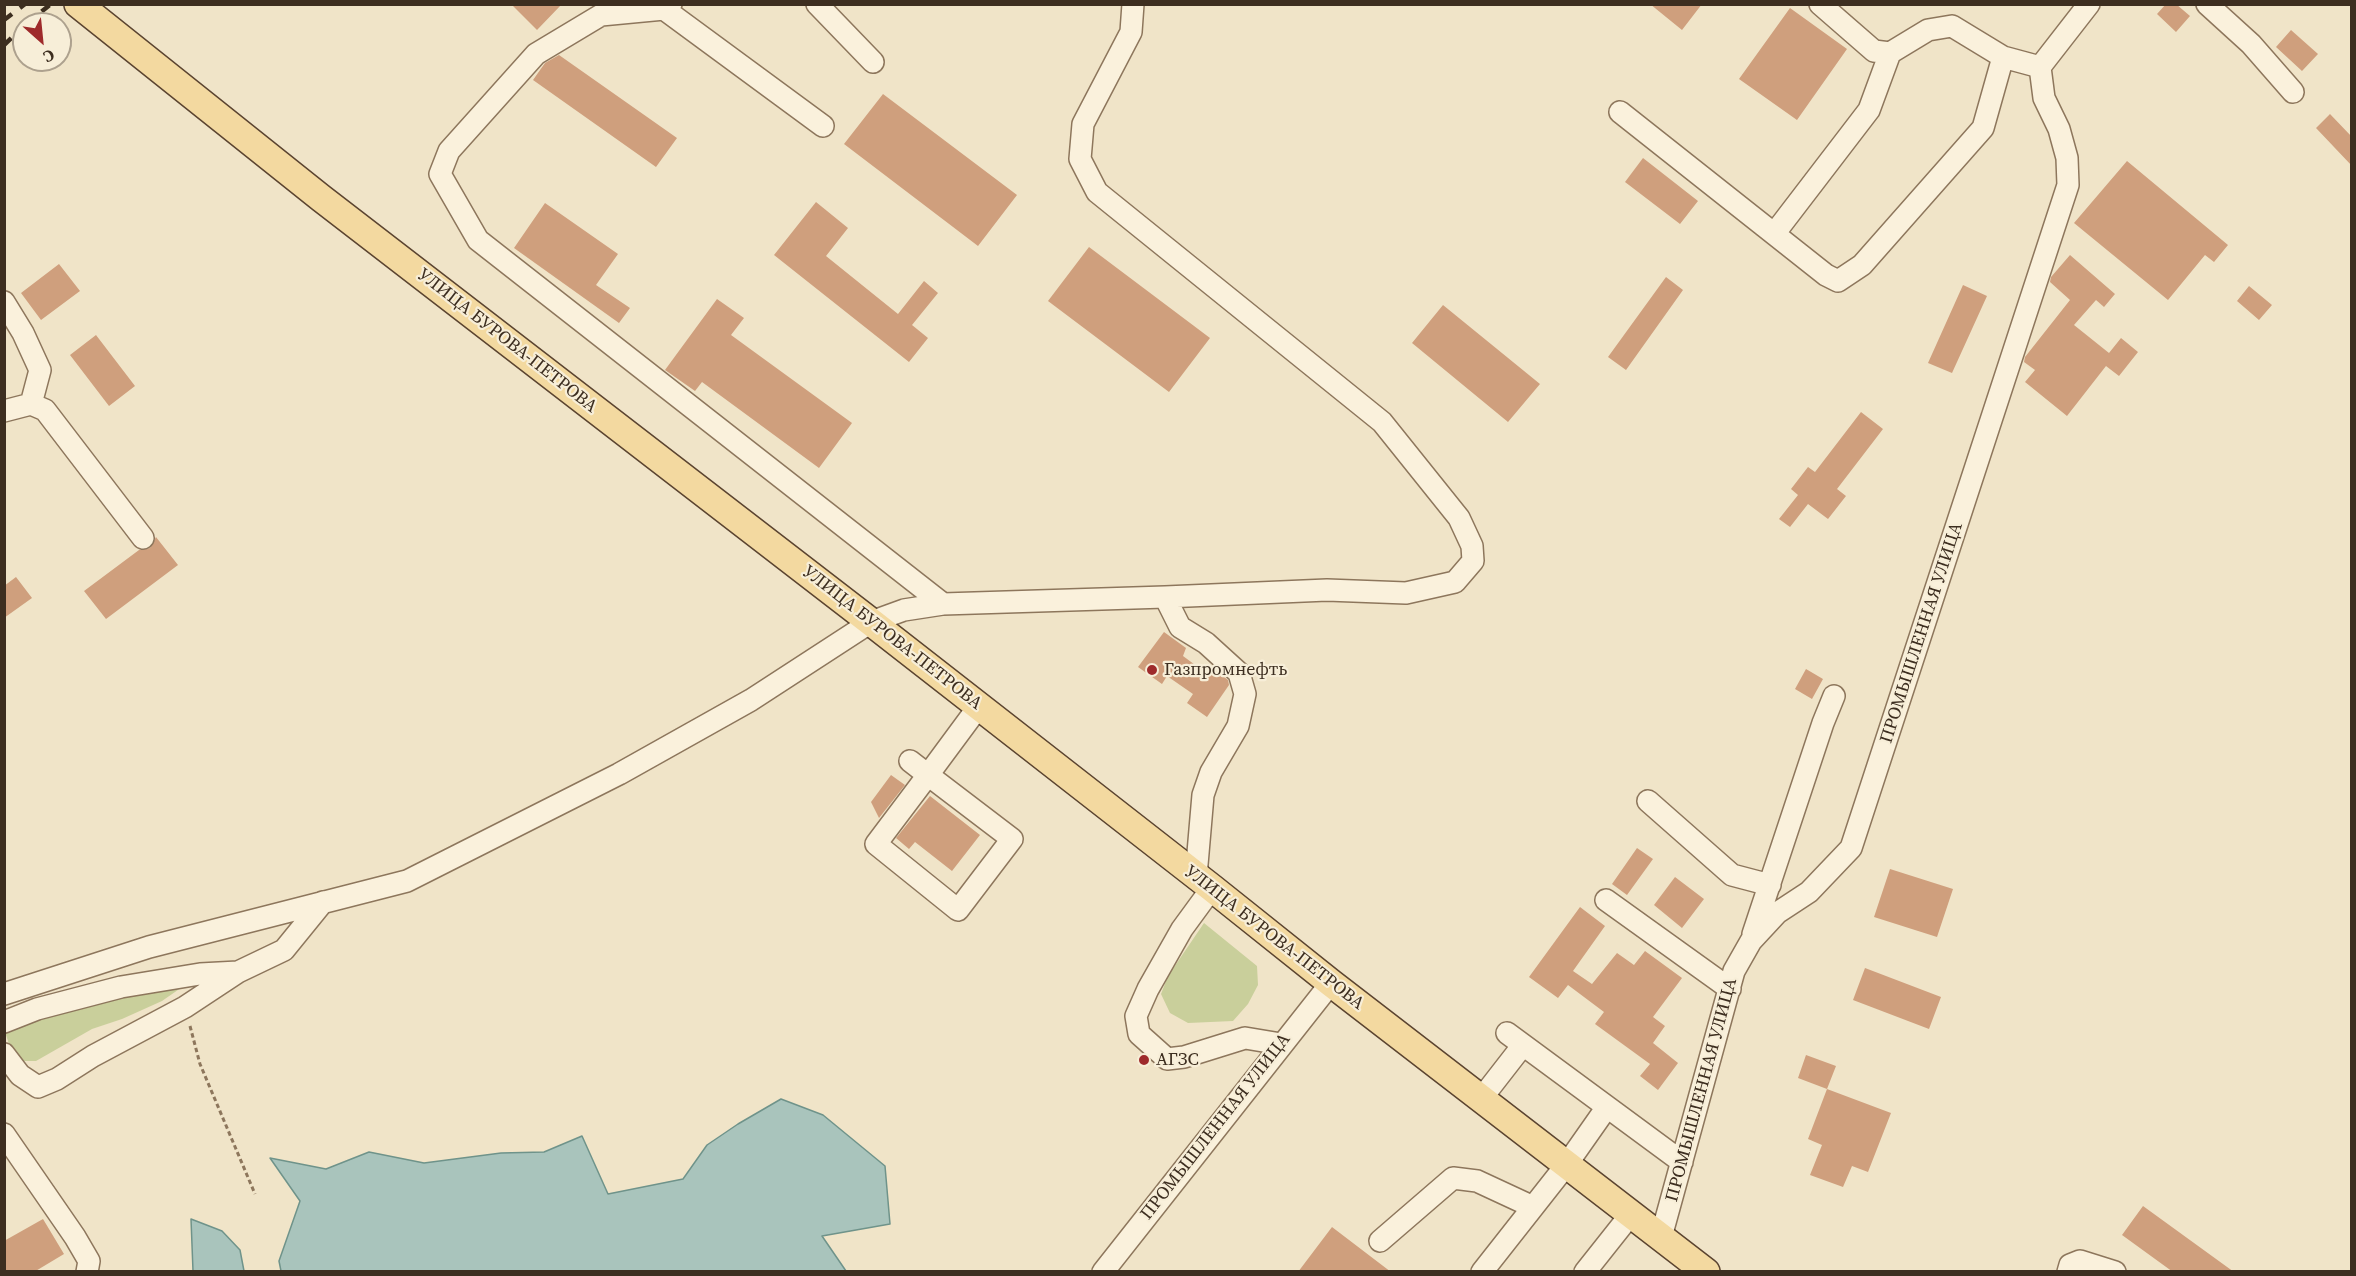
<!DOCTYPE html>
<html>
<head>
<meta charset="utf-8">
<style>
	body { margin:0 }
	#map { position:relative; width:2356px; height:1276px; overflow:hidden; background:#f0e4c8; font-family:"Source Serif 4",serif }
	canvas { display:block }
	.frame { position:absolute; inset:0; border:6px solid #3d2e20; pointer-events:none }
	.north { position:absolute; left:12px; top:12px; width:60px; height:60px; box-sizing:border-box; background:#f7eed8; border:2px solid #ada18e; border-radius:50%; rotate:153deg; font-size:16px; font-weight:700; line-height:24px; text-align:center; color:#3d2e20 }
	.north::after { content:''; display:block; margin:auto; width:21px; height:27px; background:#9e2a2b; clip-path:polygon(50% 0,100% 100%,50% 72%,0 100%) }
</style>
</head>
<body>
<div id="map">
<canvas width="2356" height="1276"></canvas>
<div class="frame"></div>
<div class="north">С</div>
</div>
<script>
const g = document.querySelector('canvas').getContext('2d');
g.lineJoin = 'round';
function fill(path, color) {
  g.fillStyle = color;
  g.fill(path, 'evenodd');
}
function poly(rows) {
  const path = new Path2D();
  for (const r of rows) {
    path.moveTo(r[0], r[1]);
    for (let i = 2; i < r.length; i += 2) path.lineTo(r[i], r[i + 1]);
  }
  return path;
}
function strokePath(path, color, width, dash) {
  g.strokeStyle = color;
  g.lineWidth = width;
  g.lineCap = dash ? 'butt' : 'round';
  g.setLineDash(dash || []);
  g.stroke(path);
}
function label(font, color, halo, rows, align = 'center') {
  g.font = font + ' "Source Serif 4",serif';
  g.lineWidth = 4.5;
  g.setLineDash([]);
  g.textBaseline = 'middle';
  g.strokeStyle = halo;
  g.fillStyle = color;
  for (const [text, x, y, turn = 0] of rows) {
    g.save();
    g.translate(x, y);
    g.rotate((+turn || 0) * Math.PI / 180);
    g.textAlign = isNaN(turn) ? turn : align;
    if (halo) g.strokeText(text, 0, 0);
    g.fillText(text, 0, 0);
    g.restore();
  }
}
fill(poly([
	[1204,923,1257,966,1258,985,1248,1004,1233,1021,1188,1023,1170,1013,1161,994,1168,976],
	[188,983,162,1001,122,1019,92,1029,36,1061,21,1061,10,1047,5,1032,44,1011]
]), '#c9cf9b');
const water = poly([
	[781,1099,823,1115,885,1166,890,1224,822,1236,846,1271,281,1271,279,1261,300,1201,270,1158,326,1169,369,1152,424,1163,501,1153,544,1152,582,1136,608,1194,683,1179,707,1145,738,1124,781,1099],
	[191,1219,222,1231,240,1250,244,1271,193,1271,191,1219]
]);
fill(water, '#a9c4bc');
strokePath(water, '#6f938a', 1.5);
fill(poly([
	[511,4,562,4,537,30],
	[1650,4,1702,4,1682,30],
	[2166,4,2176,4,2190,16,2176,32,2157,14],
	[1790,8,1847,49,1797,120,1739,79],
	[2291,30,2318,54,2302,71,2276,47],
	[559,55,677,138,656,167,533,80,545,63],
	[883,94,1017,195,978,246,844,144],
	[2330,114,2352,137,2352,166,2316,128],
	[1643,158,1698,201,1680,224,1625,182],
	[2127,161,2228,245,2214,262,2205,255,2168,300,2074,223],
	[816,202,848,228,826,256,898,314,924,281,938,293,912,325,928,338,909,362,774,255],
	[545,203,618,254,596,285,630,308,619,323,514,248],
	[1089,247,1210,338,1169,392,1048,301],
	[2070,255,2115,294,2104,307,2096,300,2074,325,2109,353,2121,338,2138,352,2119,376,2106,366,2067,416,2025,382,2035,370,2024,362,2025,357,2070,300,2050,282,2051,277],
	[59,264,80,291,41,320,21,293],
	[1666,277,1683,290,1626,370,1608,357],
	[1963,285,1987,296,1952,373,1928,363],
	[2249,286,2272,305,2259,320,2237,301],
	[717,299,744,318,731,335,852,423,819,468,702,382,695,391,665,370],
	[1443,305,1540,384,1508,422,1412,343],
	[96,335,135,386,109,406,70,355],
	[1861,412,1883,429,1837,489,1846,496,1828,519,1808,504,1790,527,1779,519,1798,495,1791,489,1808,467,1815,472],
	[156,537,178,565,106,619,84,591,139,550,150,548],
	[16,577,32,598,4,618,4,586],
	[1164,632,1186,648,1183,656,1206,673,1211,667,1228,680,1229,685,1207,717,1187,703,1193,694,1167,676,1162,684,1138,667],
	[1806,669,1823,679,1812,699,1795,689],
	[891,775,905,785,879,818,871,802],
	[930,796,980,835,952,871,915,842,909,849,896,838],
	[1637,848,1653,859,1627,895,1612,884],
	[1890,869,1953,889,1937,937,1874,917],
	[1675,877,1704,899,1682,928,1654,905],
	[1580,907,1605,926,1573,971,1592,984,1617,953,1634,965,1645,951,1682,978,1653,1017,1665,1026,1653,1043,1678,1063,1658,1090,1640,1076,1650,1064,1595,1024,1604,1012,1568,985,1558,998,1529,977],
	[1865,968,1941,997,1929,1029,1853,1000],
	[1806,1055,1836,1066,1827,1089,1798,1078],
	[1827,1089,1891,1113,1868,1172,1852,1166,1843,1187,1810,1175,1822,1145,1808,1139],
	[2143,1206,2234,1272,2173,1272,2122,1235],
	[43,1219,64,1254,34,1272,4,1272,4,1241],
	[1332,1227,1391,1272,1298,1272]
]), '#cf9f7d');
const minor = poly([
	[671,4,664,9,601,15,536,54,449,151,440,174,478,240,943,604],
	[817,4,873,62],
	[1820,4,1874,51,1890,53,1928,30,1952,26,2003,57,2040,67],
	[2207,4,2251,44,2293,92],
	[664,9,823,126],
	[1620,112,1826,275,1838,281,1862,265,1983,128,2003,57],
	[1774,234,1869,110,1890,53],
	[4,302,23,333,40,370,31,404],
	[4,411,31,404,45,410,143,538],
	[1165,597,1180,627,1206,643,1239,673,1245,694,1238,726,1211,772,1203,795,1196,876],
	[910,761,928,775,1012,839,958,910,876,844,928,775,979,706],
	[1648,801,1732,875,1770,885],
	[1212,888,1182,929,1148,989,1136,1016,1139,1034,1167,1059,1184,1057,1245,1038,1281,1044],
	[1606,900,1730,989],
	[1753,934,1823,723,1834,696],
	[4,994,149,947,407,881,619,774,751,700,871,622,904,610,943,604,1165,597,1327,590,1406,593,1455,582,1473,561,1472,546,1459,518,1382,422,1097,192,1080,159,1083,124,1131,32,1133,4],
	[4,1022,37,1009,121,987,200,974,238,972],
	[1507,1033,1682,1162],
	[4,1054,20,1075,38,1087,57,1079,93,1056,185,1007,238,972,284,950,323,902],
	[1481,1099,1523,1045],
	[4,1134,75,1237,89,1261,87,1272],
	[1661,1237,1734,971,1751,941,1777,913,1809,892,1851,848,2068,185,2067,158,2059,129,2044,98,2040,67,2089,4],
	[1380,1241,1453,1178,1477,1181,1533,1207],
	[1103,1272,1331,983],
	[1482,1272,1567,1164,1607,1107],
	[1585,1272,1631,1214],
	[2068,1272,2070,1265,2080,1261,2115,1272]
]);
const major = poly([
	[78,4,321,198,871,622,1212,888,1331,983,1706,1272]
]);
strokePath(minor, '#8d765c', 24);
strokePath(major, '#5b4430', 30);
strokePath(poly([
	[190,1026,200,1064,255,1194]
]), '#8d765c', 3, [4.5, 3]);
strokePath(minor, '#faf1dc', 21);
strokePath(major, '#f3d9a0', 27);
strokePath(poly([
	[4,20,25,4],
	[26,24,51,4],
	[4,45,24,26]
]), '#3d2e20', 4.5, [10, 10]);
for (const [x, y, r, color] of [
	[1152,670,6,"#9e2a2b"],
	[1144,1060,6,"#9e2a2b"]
]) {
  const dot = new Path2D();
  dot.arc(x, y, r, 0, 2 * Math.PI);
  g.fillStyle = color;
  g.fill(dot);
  strokePath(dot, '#f7eed8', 2);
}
label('18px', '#3d2e20', '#f7eed8', [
	["УЛИЦА БУРОВА-ПЕТРОВА",507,341,38],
	["ПРОМЫШЛЕННАЯ УЛИЦА",1922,633,-72],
	["УЛИЦА БУРОВА-ПЕТРОВА",892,638,38],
	["УЛИЦА БУРОВА-ПЕТРОВА",1274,938,38],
	["ПРОМЫШЛЕННАЯ УЛИЦА",1702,1090,-75],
	["ПРОМЫШЛЕННАЯ УЛИЦА",1216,1127,-52]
]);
label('18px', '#3d2e20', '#f7eed8', [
	["Газпромнефть",1164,670],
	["АГЗС",1156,1060]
], 'left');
</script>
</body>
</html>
